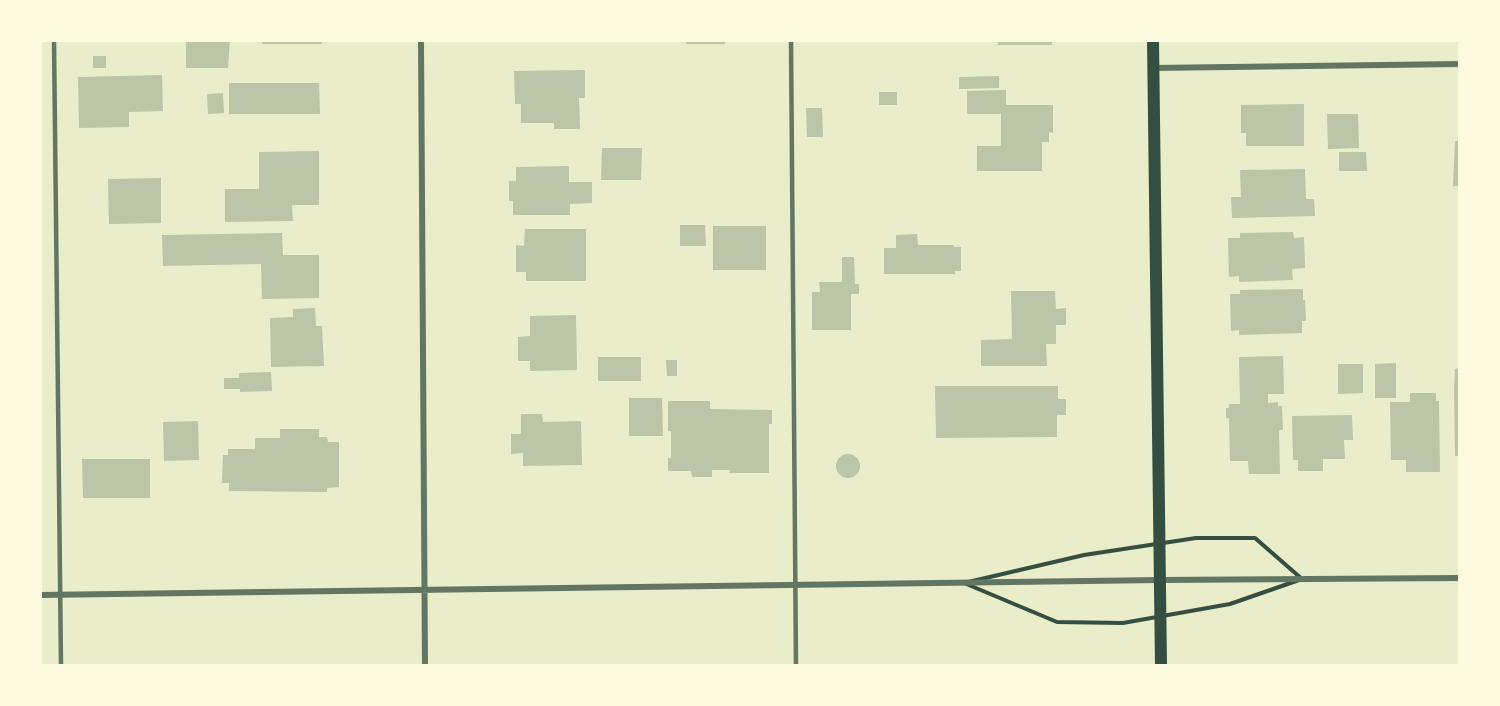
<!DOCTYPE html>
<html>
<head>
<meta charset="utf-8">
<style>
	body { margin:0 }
	#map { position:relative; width:1500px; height:706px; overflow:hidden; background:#e9edc9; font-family:Signika,sans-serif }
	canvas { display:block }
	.frame { position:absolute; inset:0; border:42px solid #fefae0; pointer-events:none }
</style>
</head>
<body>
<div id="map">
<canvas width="1500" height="706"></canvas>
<div class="frame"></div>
</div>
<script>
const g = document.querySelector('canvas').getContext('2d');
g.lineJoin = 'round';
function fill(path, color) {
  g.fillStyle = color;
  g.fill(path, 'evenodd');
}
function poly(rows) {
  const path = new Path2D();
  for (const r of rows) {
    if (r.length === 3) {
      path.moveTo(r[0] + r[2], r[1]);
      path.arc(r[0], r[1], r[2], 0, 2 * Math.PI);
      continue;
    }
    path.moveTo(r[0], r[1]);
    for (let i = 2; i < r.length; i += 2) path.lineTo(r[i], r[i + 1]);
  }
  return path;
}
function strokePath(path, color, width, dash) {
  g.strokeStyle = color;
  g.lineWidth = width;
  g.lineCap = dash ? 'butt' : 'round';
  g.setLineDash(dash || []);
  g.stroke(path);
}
fill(poly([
	[186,40,230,40,228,68,186,68],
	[262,40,322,40,322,44,262,44],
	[686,40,725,40,725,44,686,44],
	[998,40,1052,40,1052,45,998,45],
	[93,56,106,56,106,68,93,68],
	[585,70,585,98,579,98,580,129,554,129,554,123,521,123,521,104,515,104,514,71],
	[162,75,163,111,129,112,129,127,79,128,78,77],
	[999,76,999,88,959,89,959,77],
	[229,83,319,83,320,114,229,114],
	[1006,90,1006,105,1053,105,1053,133,1049,132,1049,142,1042,142,1042,171,977,171,977,146,1001,146,1001,114,967,114,967,91],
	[879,92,897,92,897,105,879,105],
	[223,93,224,113,208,114,207,94],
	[1304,104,1304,146,1246,146,1246,133,1241,133,1241,105],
	[806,108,822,108,823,137,807,137],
	[1327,114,1358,114,1359,148,1328,149],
	[1455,141,1460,141,1460,186,1453,186],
	[602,148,642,148,641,180,601,180],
	[319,151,319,205,292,205,293,221,225,222,225,189,259,189,259,152],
	[1339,152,1366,152,1367,171,1339,171],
	[569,166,569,182,592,182,592,203,570,204,570,215,513,215,513,201,509,201,509,181,516,181,516,167],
	[1305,169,1306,199,1314,199,1315,216,1232,218,1231,197,1241,197,1240,170],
	[161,178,161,223,109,224,108,179],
	[680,225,705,225,706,246,680,246],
	[713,226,766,226,766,270,713,270],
	[525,229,586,229,586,281,526,281,526,272,516,272,516,245,524,246],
	[1293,232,1294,238,1304,237,1305,268,1292,269,1293,280,1239,282,1239,276,1229,277,1228,238,1240,238,1240,233],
	[282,233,283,255,319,255,319,298,262,299,261,264,163,266,162,235],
	[917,234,918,245,954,245,954,247,961,247,961,271,955,271,955,274,884,274,884,248,896,248,896,235],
	[842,257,854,257,855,284,859,284,859,294,851,294,851,330,812,330,812,292,820,292,819,282,842,282],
	[1303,289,1303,300,1305,300,1306,321,1302,321,1302,333,1239,335,1239,330,1231,331,1230,294,1240,294,1240,290],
	[1011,291,1055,291,1056,309,1066,308,1066,325,1056,325,1056,344,1046,344,1047,366,981,366,981,340,1012,339],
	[315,308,316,326,322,326,324,366,271,367,270,318,293,317,293,309],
	[576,315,577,370,530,371,530,361,518,361,518,337,530,336,530,316],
	[1283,356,1284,394,1268,394,1268,403,1278,402,1278,406,1282,406,1283,430,1279,430,1280,474,1249,474,1248,461,1230,461,1229,418,1226,418,1226,408,1229,408,1229,404,1240,404,1239,357],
	[598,357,641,357,641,381,598,381],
	[666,360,677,360,677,376,667,376],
	[1396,363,1396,398,1375,398,1375,364],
	[1338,364,1363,364,1363,393,1338,394],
	[1460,368,1460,456,1455,456,1454,387,1455,369],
	[271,372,272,391,240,392,240,389,224,389,224,378,239,378,239,373],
	[935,386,1058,386,1058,399,1066,399,1066,415,1057,415,1057,437,936,438],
	[1410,393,1436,393,1436,401,1439,401,1440,472,1406,472,1406,460,1391,460,1390,402,1410,402],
	[629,398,662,398,663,436,629,436],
	[668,401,710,401,710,409,772,410,772,424,769,424,769,473,729,473,730,470,712,470,712,477,692,477,691,471,668,471,668,458,671,458,671,431,668,431],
	[521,414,542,414,543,422,581,421,582,465,523,466,523,453,511,454,511,434,521,434],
	[1352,415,1353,440,1344,440,1345,459,1323,459,1323,471,1298,471,1298,460,1293,460,1292,416],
	[198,421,199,460,164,461,163,422],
	[280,429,319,429,319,437,327,437,328,442,339,442,339,487,327,488,327,492,229,491,229,483,222,483,223,455,228,455,228,449,255,449,255,438,280,438],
	[848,466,12],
	[82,459,150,459,150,498,83,498]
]), '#bcc5a7');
strokePath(poly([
	[1196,538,1255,538,1302,579,1230,604,1123,623,1057,622,964,583,1084,555,1196,538]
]), '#344e41', 4);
strokePath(poly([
	[54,40,61,666],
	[791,40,796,666]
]), '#617663', 4.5);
strokePath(poly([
	[421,40,425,666],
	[1153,68,1460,64],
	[40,595,1160,580,1460,578]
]), '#617663', 6);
strokePath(poly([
	[1153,40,1161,666]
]), '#344e41', 12);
</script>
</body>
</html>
